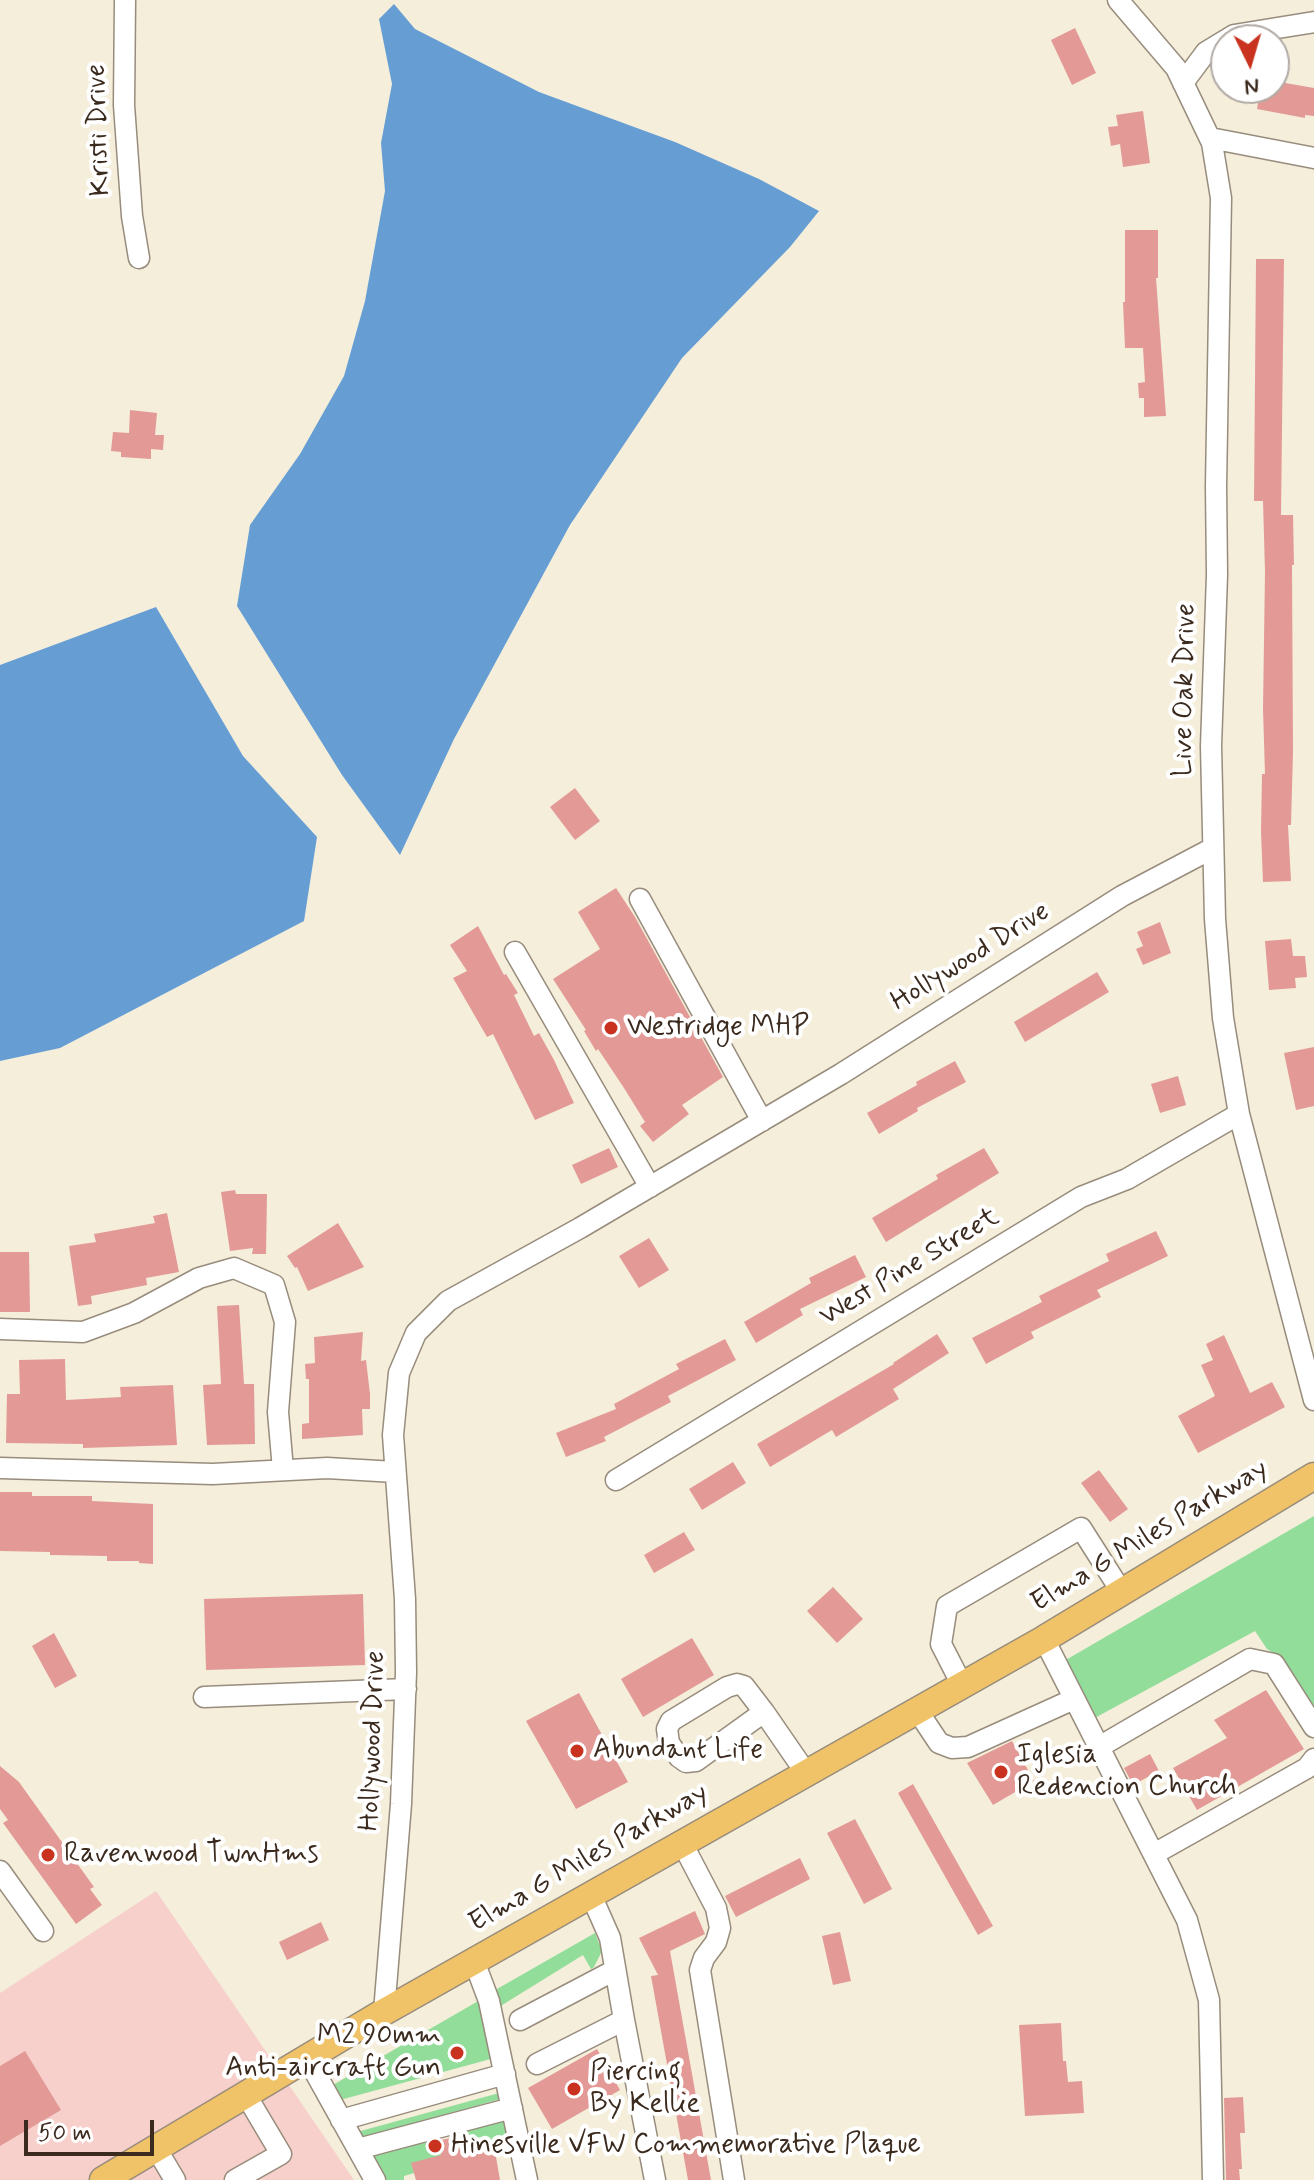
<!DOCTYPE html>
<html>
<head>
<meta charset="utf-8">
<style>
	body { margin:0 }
	#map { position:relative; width:1314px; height:2180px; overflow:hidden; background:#f4eedb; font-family:Mynerve,sans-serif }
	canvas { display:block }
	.north { position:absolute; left:1210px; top:24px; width:80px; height:80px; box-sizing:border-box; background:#fff; border:2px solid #b1aaa5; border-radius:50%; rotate:175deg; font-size:22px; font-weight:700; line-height:32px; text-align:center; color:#3b2a1e }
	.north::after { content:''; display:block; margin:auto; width:28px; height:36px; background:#c8321e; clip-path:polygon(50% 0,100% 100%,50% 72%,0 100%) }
	.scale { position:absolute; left:24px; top:2120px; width:130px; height:36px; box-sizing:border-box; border:4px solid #3b2a1e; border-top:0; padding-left:10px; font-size:24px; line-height:28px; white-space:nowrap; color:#3b2a1e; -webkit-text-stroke:6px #fff; paint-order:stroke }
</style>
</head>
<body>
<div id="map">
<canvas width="1314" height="2180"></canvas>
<div class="north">N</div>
<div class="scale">50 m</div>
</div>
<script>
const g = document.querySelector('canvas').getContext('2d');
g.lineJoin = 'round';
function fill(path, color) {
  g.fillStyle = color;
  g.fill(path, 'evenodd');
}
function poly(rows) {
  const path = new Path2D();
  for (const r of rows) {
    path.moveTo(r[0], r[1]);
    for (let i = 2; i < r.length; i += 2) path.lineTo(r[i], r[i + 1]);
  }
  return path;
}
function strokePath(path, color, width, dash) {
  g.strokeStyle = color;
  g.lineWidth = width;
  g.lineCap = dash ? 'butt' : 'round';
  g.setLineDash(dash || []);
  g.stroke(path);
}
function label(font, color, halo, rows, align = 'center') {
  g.font = font + ' Mynerve,sans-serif';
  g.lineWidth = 8;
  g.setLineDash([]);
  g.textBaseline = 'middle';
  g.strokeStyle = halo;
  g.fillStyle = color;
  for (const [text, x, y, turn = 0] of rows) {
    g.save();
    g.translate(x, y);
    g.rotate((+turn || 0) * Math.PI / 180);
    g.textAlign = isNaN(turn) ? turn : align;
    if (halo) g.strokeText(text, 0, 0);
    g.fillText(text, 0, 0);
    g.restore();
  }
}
fill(poly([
	[156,1891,354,2180,0,2180,0,1993]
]), '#f7d0cb');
fill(poly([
	[1314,1516,1314,1707,1283,1659,1267,1649,1255,1631,1091,1720,1064,1661],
	[595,1933,602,1951,594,1967,591,1969,583,1955,499,2007,497,1989],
	[480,2000,498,2057,340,2100,333,2085],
	[503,2092,504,2098,358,2139,357,2132],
	[501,2121,506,2123,512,2135,460,2150,455,2134],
	[437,2139,441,2155,414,2173,404,2176,404,2180,383,2180,372,2156]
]), '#91dd99');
fill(poly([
	[394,4,415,29,539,92,675,142,759,179,819,211,790,247,682,358,570,525,454,739,400,855,342,775,237,606,250,525,300,454,344,376,365,301,385,191,381,143,392,84,379,19],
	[156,607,243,756,317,837,304,921,60,1048,0,1061,0,665]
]), '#669ed4');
fill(poly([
	[1075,28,1096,73,1072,85,1051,40],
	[1274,81,1314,88,1314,116,1305,115,1305,118,1257,109,1258,103,1247,101,1249,88,1274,88],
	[1143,111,1150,163,1123,167,1120,144,1111,146,1108,127,1118,126,1116,115],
	[1125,230,1158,230,1158,278,1156,278,1166,416,1144,417,1144,398,1139,398,1138,383,1145,382,1143,348,1125,348,1123,302,1125,302],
	[1256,259,1284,259,1281,515,1293,515,1294,565,1292,565,1293,752,1291,825,1288,825,1291,881,1263,882,1261,832,1262,774,1265,774,1263,709,1265,572,1263,501,1254,501],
	[130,410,157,413,155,435,164,435,163,450,151,449,151,459,121,457,121,452,111,451,113,432,129,433],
	[575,788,600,821,575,840,550,807],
	[616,888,635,917,723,1077,682,1105,689,1114,653,1142,640,1126,645,1122,624,1088,598,1049,596,1051,584,1031,586,1030,553,979,600,949,578,912],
	[1160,922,1171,953,1143,965,1136,949,1143,946,1137,932],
	[478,926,504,975,506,974,518,993,514,995,534,1036,539,1033,554,1060,574,1103,535,1120,493,1034,487,1037,453,978,467,971,450,945],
	[1291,939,1293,956,1305,956,1307,977,1295,978,1296,988,1269,990,1265,941],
	[1097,972,1109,992,1025,1042,1014,1022],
	[1314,1047,1314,1106,1296,1110,1284,1053],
	[955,1061,966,1082,917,1108,918,1111,879,1134,867,1113,917,1085,916,1082],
	[1178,1076,1186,1105,1160,1113,1151,1084],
	[609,1148,618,1167,581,1184,572,1165],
	[984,1148,999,1173,886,1242,872,1218,938,1179,936,1175],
	[235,1190,236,1194,267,1194,266,1254,252,1254,253,1248,230,1251,221,1192],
	[167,1213,179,1272,146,1278,147,1285,91,1296,92,1304,78,1306,69,1246,96,1242,94,1234,155,1223,153,1216],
	[338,1223,364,1267,308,1291,297,1267,295,1268,287,1256],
	[1156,1231,1168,1256,1097,1290,1101,1297,1031,1332,1034,1338,986,1364,972,1338,1042,1302,1039,1296,1109,1261,1106,1254],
	[649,1238,669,1270,639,1288,619,1256],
	[0,1252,29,1252,30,1312,0,1312],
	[855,1255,866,1277,800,1309,803,1315,756,1343,744,1322,811,1283,809,1278],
	[239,1305,244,1384,254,1384,255,1444,207,1445,203,1385,221,1384,217,1306],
	[363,1332,361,1361,366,1360,370,1394,370,1409,362,1409,363,1435,302,1439,302,1424,309,1423,309,1379,306,1379,305,1364,315,1363,314,1337],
	[937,1334,949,1353,893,1389,899,1399,836,1437,832,1430,770,1467,757,1444,894,1364,893,1363],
	[1224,1335,1250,1393,1272,1382,1285,1407,1198,1453,1178,1416,1215,1396,1201,1365,1213,1360,1206,1344],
	[725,1339,736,1360,668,1396,671,1402,604,1437,606,1441,566,1457,556,1433,616,1409,614,1404,679,1369,676,1364],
	[65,1359,66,1400,121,1397,120,1387,173,1385,177,1445,83,1448,83,1444,6,1443,7,1394,20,1394,19,1360],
	[733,1462,746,1483,702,1510,689,1489],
	[1099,1470,1128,1509,1110,1522,1081,1483],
	[0,1492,32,1492,32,1496,92,1496,92,1501,153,1504,153,1564,139,1563,139,1561,107,1561,107,1556,50,1555,50,1552,0,1551],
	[684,1532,695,1550,654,1573,644,1555],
	[833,1587,863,1619,837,1643,807,1611],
	[363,1594,365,1665,206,1670,204,1599],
	[54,1633,77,1676,55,1688,32,1646],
	[692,1638,714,1675,643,1717,621,1679],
	[1266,1690,1304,1749,1197,1810,1173,1768,1227,1738,1214,1720],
	[579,1693,628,1782,576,1809,526,1721],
	[1012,1741,1034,1781,993,1805,967,1763],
	[1150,1754,1159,1771,1133,1785,1124,1768],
	[0,1766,19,1782,94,1887,90,1889,102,1905,76,1924,3,1823,8,1820,0,1809],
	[913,1784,993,1926,978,1935,898,1793],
	[855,1819,892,1889,864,1904,827,1833],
	[800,1858,810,1879,736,1917,725,1896],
	[695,1911,705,1934,670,1951,711,2180,688,2180,651,1976,658,1975,639,1938],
	[321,1922,329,1940,287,1960,279,1942],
	[840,1932,851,1981,833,1985,822,1936],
	[1061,2023,1063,2061,1066,2061,1068,2082,1082,2081,1084,2113,1025,2116,1019,2025],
	[597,2049,620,2090,552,2129,528,2088],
	[25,2051,61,2110,0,2146,0,2066],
	[1243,2097,1245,2133,1240,2133,1242,2169,1239,2169,1240,2180,1226,2180,1224,2098],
	[455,2137,460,2150,490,2142,496,2157,500,2180,416,2180,411,2163,441,2155,437,2141]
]), '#e39a96');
const minor = poly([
	[125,0,124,105,132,216,139,258],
	[1118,0,1176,68,1212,143,1221,198,1216,486,1217,575,1211,746,1215,919,1223,1018,1239,1114,1314,1400],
	[1183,83,1206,52,1234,35,1314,22],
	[1210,138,1314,158],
	[640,899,762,1121],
	[515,952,650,1187],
	[0,1329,83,1332,134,1313,199,1278,234,1268,274,1285,285,1322,278,1412,283,1470],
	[0,1468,213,1474,327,1468,395,1472],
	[616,1480,1081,1197,1127,1179,1239,1114],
	[1044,1639,1187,1920,1209,2000,1213,2180],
	[962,1685,941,1644,947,1606,1081,1528,1121,1591],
	[204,1697,406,1689],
	[917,1710,939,1743,952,1748,968,1747,1074,1699],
	[764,1712,696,1761,686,1762,679,1757,669,1743,667,1729,671,1721,727,1687,737,1684,744,1686,764,1712,806,1773],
	[1099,1747,1250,1659,1274,1664,1314,1727],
	[682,1843,716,1908,720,1928,716,1942,704,1958,700,1970,734,2180],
	[1154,1854,1307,1768,1314,1759],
	[0,1871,43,1931],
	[474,1961,489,2001,527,2180],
	[384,2012,401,1804,406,1672,405,1599,393,1435,399,1373,416,1333,448,1301,580,1228,841,1074,1122,896,1213,848],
	[520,2020,615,1970],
	[624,2020,655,2180],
	[307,2058,375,2180],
	[537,2064,624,2020,610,1938,591,1895],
	[341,2120,505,2074],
	[156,2148,175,2180],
	[358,2149,512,2108],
	[235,2180,281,2154,246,2095]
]);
const major = poly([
	[103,2180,384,2012,1044,1639,1314,1476]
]);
strokePath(minor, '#988c7c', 23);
strokePath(major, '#988c7c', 29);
strokePath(minor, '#fff', 20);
strokePath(major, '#f1c369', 26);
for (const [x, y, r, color] of [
	[611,1028,8,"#c8321e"],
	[577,1751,8,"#c8321e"],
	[1001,1772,8,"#c8321e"],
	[48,1855,8,"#c8321e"],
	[457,2053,8,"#c8321e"],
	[574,2089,8,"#c8321e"],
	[435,2146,8,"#c8321e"]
]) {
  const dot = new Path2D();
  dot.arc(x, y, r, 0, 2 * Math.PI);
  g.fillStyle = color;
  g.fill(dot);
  strokePath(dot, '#fff', 3);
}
label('28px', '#3b2a1e', '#fff', [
	["Kristi Drive",100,130,-92],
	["Live Oak Drive",1186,690,-89],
	["Hollywood Drive",971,958,-32],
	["West Pine Street",910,1268,-31],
	["Elma G Miles Parkway",1150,1537,-31],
	["Hollywood Drive",374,1741,-88],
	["Elma G Miles Parkway",589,1859,-30]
]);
label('28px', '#3b2a1e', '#fff', [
	["Westridge MHP",627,1028],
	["Abundant Life",593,1751],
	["Iglesia",1017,1756],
	["Redencion Church",1017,1788],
	["Ravenwood TwnHms",64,1855],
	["M2 90mm",441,2037,"right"],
	["Anti-aircraft Gun",441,2069,"right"],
	["Piercing",590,2073],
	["By Kellie",590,2105],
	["Hinesville VFW Commemorative Plaque",451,2146]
], 'left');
</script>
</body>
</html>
